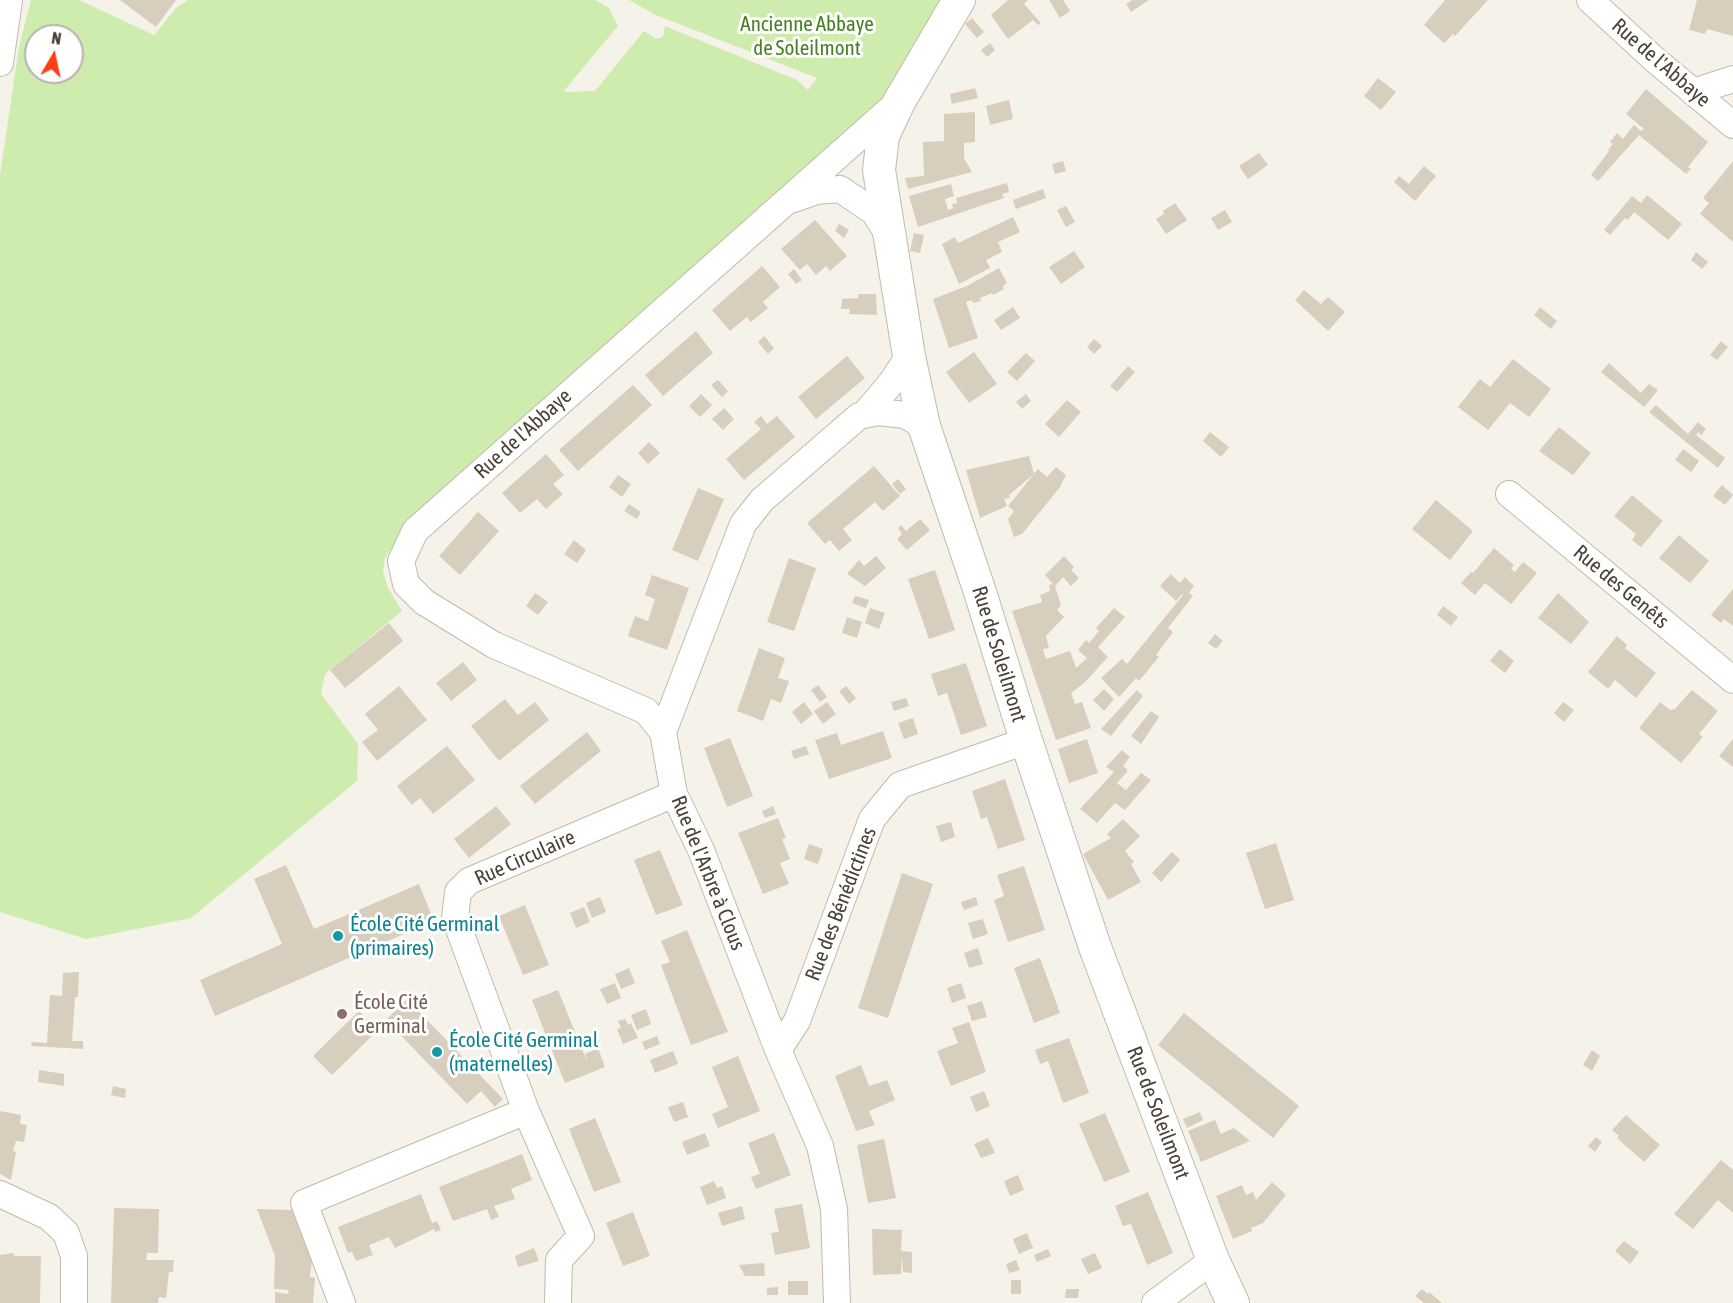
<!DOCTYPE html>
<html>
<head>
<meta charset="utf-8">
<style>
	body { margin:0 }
	#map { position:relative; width:1733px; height:1303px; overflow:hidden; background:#f5f2e9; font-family:"Asap Condensed",sans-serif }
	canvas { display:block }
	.north { position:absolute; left:24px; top:24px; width:60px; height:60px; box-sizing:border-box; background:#fff; border:2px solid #b7b3af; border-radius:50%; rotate:9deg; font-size:16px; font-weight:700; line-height:24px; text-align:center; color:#4a4236 }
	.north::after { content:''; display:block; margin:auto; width:21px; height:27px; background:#ff3d16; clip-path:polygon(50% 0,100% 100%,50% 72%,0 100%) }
</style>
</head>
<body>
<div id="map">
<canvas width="1733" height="1303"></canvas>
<div class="north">N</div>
</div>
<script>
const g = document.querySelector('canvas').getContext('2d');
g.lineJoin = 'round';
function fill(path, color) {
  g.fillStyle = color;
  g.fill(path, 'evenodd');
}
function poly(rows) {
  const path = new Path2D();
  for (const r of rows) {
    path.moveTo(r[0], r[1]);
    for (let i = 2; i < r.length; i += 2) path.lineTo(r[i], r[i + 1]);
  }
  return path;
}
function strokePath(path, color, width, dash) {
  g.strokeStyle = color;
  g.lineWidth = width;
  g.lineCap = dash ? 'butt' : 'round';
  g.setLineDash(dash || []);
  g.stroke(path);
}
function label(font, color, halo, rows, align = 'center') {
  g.font = font + ' "Asap Condensed",sans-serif';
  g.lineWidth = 6;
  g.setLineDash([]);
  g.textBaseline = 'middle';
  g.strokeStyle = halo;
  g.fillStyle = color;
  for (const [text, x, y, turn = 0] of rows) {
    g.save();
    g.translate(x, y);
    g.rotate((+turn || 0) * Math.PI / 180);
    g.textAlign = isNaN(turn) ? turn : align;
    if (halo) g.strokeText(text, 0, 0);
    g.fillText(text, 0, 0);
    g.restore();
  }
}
fill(poly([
	[31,0,79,0,154,35,176,8,188,0,595,0,609,8,618,26,563,92,595,91,644,31,656,39,663,37,665,26,797,80,808,90,817,78,656,15,629,0,951,0,896,89,419,514,395,543,385,558,383,571,388,588,402,611,325,674,321,694,358,744,357,781,191,918,86,939,0,912,0,175,19,47],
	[36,36,72,36,72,72,36,72]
]), '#cfecaf');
fill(poly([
	[120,0,176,0,156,27],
	[1008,0,1028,0,1024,4,1041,23,1038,25,1033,20,1008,39,991,15],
	[1049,0,1063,0,1070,11,1060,18],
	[1132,0,1149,0,1131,12,1126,4],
	[1445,0,1488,0,1455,36,1453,34,1444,43,1424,25],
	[1697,0,1733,0,1733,36,1707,29,1705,34,1689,30],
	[972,18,984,32,977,38,965,24],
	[990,43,995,50,987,57,981,50],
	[1378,78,1396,92,1381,110,1364,96],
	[975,88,978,98,952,104,950,94],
	[1646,89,1708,142,1688,167,1691,169,1686,174,1639,135,1598,181,1591,175,1609,151,1608,150,1613,144,1610,142,1617,133,1623,139,1634,125,1641,131,1644,129,1626,114],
	[1009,100,1013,119,990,125,986,106],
	[975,112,975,142,964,143,964,158,972,172,908,189,905,178,924,176,923,142,944,141,944,114],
	[1259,153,1268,165,1248,179,1239,166],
	[1063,161,1066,171,1055,174,1052,164],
	[1733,161,1733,242,1700,214,1709,203,1703,198],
	[1424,166,1436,176,1415,201,1394,182,1399,176,1409,184],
	[1007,183,1009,192,1002,194,1004,198,918,227,909,196,951,184,954,196,945,199,948,210,953,208,952,204,957,203,956,198],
	[1043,189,1046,198,1016,209,1013,200],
	[1647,195,1682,224,1668,240,1634,212,1628,220,1625,218,1610,235,1604,230,1632,196,1641,203],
	[1175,203,1187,220,1166,234,1156,219,1164,214,1163,211],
	[1066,206,1075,222,1066,227,1057,210],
	[1225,210,1232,222,1218,230,1211,218],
	[1013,217,1020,232,998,242,1002,252,986,260,990,268,959,284,942,244,955,237,958,243],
	[815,220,847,256,830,271,826,266,816,275,807,264,800,270,781,249],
	[839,224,849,230,844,238,835,231],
	[914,233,924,235,920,253,910,251],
	[1074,251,1085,267,1061,284,1049,267],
	[1696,252,1708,262,1702,269,1691,260],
	[762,266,780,287,763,302,768,308,751,322,747,317,730,331,712,310],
	[999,268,1007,283,1003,286,1004,289,993,295,992,293,980,298,981,301,973,303,972,300,966,302,978,338,949,348,933,299,967,286],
	[794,269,802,280,796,284,788,274],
	[1304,290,1321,304,1328,297,1345,312,1328,331,1295,300],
	[858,294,876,294,877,315,849,314,850,309,841,309,842,299,858,298],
	[1013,307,1020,318,1001,330,994,320],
	[1540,307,1557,321,1551,329,1534,315],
	[696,331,713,353,663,396,645,375],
	[764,336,774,348,768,354,758,342],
	[1094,339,1102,346,1094,354,1087,347],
	[1721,341,1728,347,1717,360,1710,355],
	[974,352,997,384,969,403,946,372],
	[1026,353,1035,361,1017,381,1007,372],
	[847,356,865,378,816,419,798,397],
	[1513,359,1551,389,1529,417,1510,403,1488,430,1458,407,1480,379,1490,387],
	[1609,363,1641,393,1649,384,1658,390,1644,407,1601,372],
	[1128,366,1135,372,1117,392,1110,386],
	[718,380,728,391,722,397,711,385],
	[633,385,652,405,578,471,559,450],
	[701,394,712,405,700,417,689,406],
	[1026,394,1031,401,1022,409,1016,402],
	[1067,400,1081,412,1059,437,1045,424],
	[1656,405,1688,434,1698,422,1706,429,1701,435,1698,432,1696,435,1725,458,1718,468,1649,412],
	[724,408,734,419,723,430,712,419],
	[761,416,767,424,777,416,795,437,744,480,726,459,761,429,754,422],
	[1559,427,1591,453,1573,475,1539,451],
	[1210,432,1229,447,1221,457,1203,441],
	[649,442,660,453,648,464,638,453],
	[1683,449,1699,461,1691,472,1675,460],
	[546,454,564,475,553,484,563,494,546,509,537,499,520,513,502,493],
	[1029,456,1034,474,1009,495,1010,498,1004,499,1007,506,980,518,966,470],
	[874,466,900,496,883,511,875,502,843,529,852,540,839,551,830,540,825,544,807,523],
	[1056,467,1066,475,1060,487,1022,534,1014,537,1008,519,1014,511,1008,506,1038,469,1047,477],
	[618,475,631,484,622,497,609,487],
	[898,479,906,489,900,494,892,484],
	[1722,485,1733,495,1725,505,1713,496],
	[698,488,724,499,698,561,672,550],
	[1632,495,1663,521,1641,547,1632,540,1636,534,1614,516],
	[1436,500,1473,531,1450,560,1412,529],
	[629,504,641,512,637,519,624,511],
	[478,512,499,531,460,575,439,556],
	[920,519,930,530,907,550,897,539,902,534,898,528,901,525,906,531],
	[1679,535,1709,561,1690,583,1659,558],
	[574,540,586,550,577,563,564,554],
	[1494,548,1514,565,1511,569,1515,572,1523,562,1537,573,1511,604,1485,583,1475,595,1461,583,1471,572,1473,573],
	[876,556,886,568,865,586,847,574,859,560,864,566],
	[1064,556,1074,567,1071,570,1079,578,1071,586,1063,577,1055,586,1061,605,1057,610,1064,617,1046,636,1049,648,1043,649,1046,659,1070,651,1076,668,1087,658,1078,650,1086,640,1089,643,1099,631,1096,628,1114,608,1125,617,1098,647,1108,657,1084,683,1071,693,1075,704,1082,702,1091,728,1056,740,1012,611,1042,602,1040,595,1050,591,1049,585,1053,584,1045,575],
	[789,558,816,568,794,631,767,622],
	[935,570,955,630,929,639,908,579],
	[1171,574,1180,583,1185,577,1194,586,1189,593,1193,596,1168,628,1173,632,1156,655,1159,657,1139,681,1136,678,1119,697,1101,678,1122,659,1127,664,1183,595,1182,594,1176,601,1160,586],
	[652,575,689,588,667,650,628,636,635,616,648,621,655,599,645,595],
	[1733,589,1733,626,1724,619,1721,623,1711,615],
	[535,593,548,602,538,615,526,606],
	[1558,593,1589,622,1571,644,1538,618],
	[855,596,869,600,866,608,852,603],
	[1443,606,1458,617,1451,626,1437,615],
	[870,608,885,613,879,629,865,623],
	[847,617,862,622,857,638,842,633],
	[389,623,403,641,345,688,330,670],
	[1215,634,1223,641,1216,649,1208,643],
	[1617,636,1627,645,1625,648,1656,673,1636,698,1615,680,1608,689,1588,672],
	[759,648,785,658,778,678,789,681,781,703,771,699,763,721,737,711],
	[1500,649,1514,661,1505,673,1490,661],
	[463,662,477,680,451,701,436,683],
	[966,663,987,726,961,735,947,693,938,696,931,674],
	[818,685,827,697,820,702,811,690],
	[399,686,427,720,377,761,362,742,378,730,365,714],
	[846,686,856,698,849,704,839,691],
	[1104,689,1114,699,1104,711,1093,700],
	[1137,690,1143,696,1111,736,1101,729],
	[1692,690,1718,711,1699,734,1703,737,1681,763,1639,728,1660,702,1670,710,1675,709],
	[906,698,909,706,894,711,891,702],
	[505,699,518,715,535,702,549,720,499,761,471,726],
	[804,702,813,714,801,724,792,712],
	[827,702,836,714,823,724,814,711],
	[1563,702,1574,710,1564,722,1554,713],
	[1151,711,1159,717,1141,744,1131,736],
	[913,718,918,734,904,739,898,723],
	[883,731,892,758,829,779,815,740,837,733,841,745],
	[587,732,601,751,535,804,520,786],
	[730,738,753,796,727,807,704,748],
	[1087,739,1098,773,1069,783,1058,749],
	[1733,739,1733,767,1719,756],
	[447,746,475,780,433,814,420,798,412,805,397,786],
	[806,746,809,754,794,759,791,751],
	[1122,750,1130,757,1123,766,1127,769,1127,772,1117,783,1126,790,1141,773,1151,780,1125,810,1115,803,1097,823,1080,809,1114,772,1106,767],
	[1005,779,1025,840,998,849,987,817,981,819,972,791],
	[496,806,511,824,469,858,454,839],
	[773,806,776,814,765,818,762,811],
	[778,818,786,838,782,839,790,859,780,863,789,884,763,894,738,833],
	[1123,819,1140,836,1125,851,1134,862,1131,864,1141,882,1108,900,1083,854,1111,838,1107,834],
	[951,822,955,837,941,842,936,826],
	[1276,843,1294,900,1265,909,1246,853],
	[809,844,823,849,818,864,804,859],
	[660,850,683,905,656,915,634,860],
	[1172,852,1180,860,1161,882,1152,873],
	[286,865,314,929,419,884,434,921,215,1016,200,980,282,944,254,879],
	[1024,866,1045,930,1008,942,994,900,1004,896,997,875],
	[902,873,933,884,888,1018,858,1008],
	[600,897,606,912,592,918,586,903],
	[976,897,978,905,964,910,961,902],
	[525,905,549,965,523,975,499,916],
	[584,907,590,922,576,928,570,913],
	[983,919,988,934,973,939,968,923],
	[687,930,728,1032,691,1045,661,965,670,962,661,941],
	[978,948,983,964,969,968,964,953],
	[1040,958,1060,1013,1034,1023,1014,968],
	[629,968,635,983,621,989,615,974],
	[79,972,78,997,75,997,72,1041,83,1041,83,1049,31,1046,32,1042,47,1043,50,995,62,996,63,973],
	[615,983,621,998,607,1004,600,989],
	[961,983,966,998,952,1003,947,988],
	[558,990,588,1064,585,1054,598,1048,605,1067,565,1083,532,1000],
	[407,999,503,1099,495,1107,481,1091,467,1104,386,1020],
	[982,1001,987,1017,972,1021,967,1006],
	[646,1009,651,1024,637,1030,631,1015],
	[359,1011,378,1030,332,1075,313,1056],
	[1184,1013,1299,1106,1273,1138,1158,1045],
	[625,1019,628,1025,631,1023,638,1038,623,1044,617,1029,621,1028,618,1021],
	[969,1022,986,1072,951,1086,937,1051,958,1043,952,1028],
	[657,1036,660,1044,645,1050,642,1042],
	[1069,1038,1089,1093,1063,1103,1048,1061,1040,1064,1035,1050],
	[1592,1050,1600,1056,1592,1071,1583,1065],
	[673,1051,678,1064,655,1073,650,1060],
	[738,1056,760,1111,718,1128,712,1114,728,1107,712,1067],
	[861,1065,869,1086,887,1080,895,1100,869,1111,875,1125,856,1131,835,1076],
	[39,1070,64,1074,64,1086,38,1082],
	[113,1086,126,1089,125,1098,111,1095],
	[984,1091,990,1106,976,1112,970,1097],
	[683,1102,688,1117,674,1122,668,1107],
	[0,1111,21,1115,20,1124,27,1125,24,1142,16,1141,13,1151,16,1152,11,1180,0,1174],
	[1200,1112,1203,1120,1187,1128,1183,1119],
	[1105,1113,1130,1172,1104,1182,1079,1124],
	[1626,1115,1660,1145,1644,1162,1617,1138,1619,1136,1612,1130],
	[595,1118,621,1182,594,1192,569,1129],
	[1215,1120,1221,1134,1234,1128,1250,1141,1201,1162,1188,1131],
	[705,1133,710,1146,687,1155,682,1142],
	[774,1133,791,1175,756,1189,751,1177,760,1174,748,1143],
	[1596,1137,1602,1142,1595,1152,1588,1146],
	[988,1138,995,1153,981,1158,974,1144],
	[884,1139,896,1198,868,1203,857,1145],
	[522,1154,532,1180,511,1189,515,1199,494,1206,499,1217,491,1220,487,1209,453,1221,439,1187],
	[1721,1160,1733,1170,1733,1213,1718,1200,1693,1229,1674,1214],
	[1018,1175,1024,1190,1010,1196,1004,1181],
	[714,1181,717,1188,722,1186,726,1198,707,1205,700,1187],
	[1272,1182,1286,1195,1263,1223,1251,1228,1252,1231,1233,1239,1216,1196,1242,1185,1246,1195,1253,1192,1256,1200],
	[1148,1192,1173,1253,1147,1265,1131,1224,1123,1226,1115,1206],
	[421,1194,432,1223,437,1221,441,1230,435,1232,434,1229,395,1248,389,1237,369,1245,373,1255,356,1261,352,1252,348,1253,338,1227],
	[802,1204,810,1248,775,1255,771,1233,779,1232,774,1209],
	[742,1206,745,1219,722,1226,718,1213],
	[114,1208,159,1209,158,1253,147,1253,146,1260,174,1260,173,1272,169,1272,166,1298,159,1297,158,1303,111,1303],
	[257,1209,293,1210,312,1260,310,1277,315,1278,313,1303,275,1303,275,1292,288,1294,289,1290,274,1289,275,1256],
	[633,1212,650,1256,623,1266,606,1223],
	[872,1229,902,1230,901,1251,912,1252,912,1273,903,1272,902,1256,901,1274,873,1275],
	[1027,1233,1033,1248,1019,1254,1013,1239],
	[1624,1241,1639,1252,1630,1264,1615,1251],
	[534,1248,539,1261,518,1267,515,1256],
	[1048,1249,1051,1256,1037,1262,1034,1255],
	[13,1253,15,1256,41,1256,40,1303,0,1303,0,1255],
	[1095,1253,1102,1268,1088,1274,1081,1259],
	[1016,1260,1020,1270,1009,1273,1006,1264],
	[764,1263,765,1276,745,1276,739,1265],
	[1011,1280,1021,1280,1021,1294,1011,1294],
	[788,1281,808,1281,808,1295,788,1295],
	[778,1287,778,1295,767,1295,767,1288],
	[1066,1289,1079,1289,1078,1298,1065,1298],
	[1422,1289,1428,1294,1429,1292,1442,1303,1424,1303,1415,1296]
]), '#d8cebd');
const minor = poly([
	[1590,0,1654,59,1733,125],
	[0,63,9,0],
	[1693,92,1733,79],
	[794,199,816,191,840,189,874,212,888,234],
	[864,415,891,383,909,356],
	[1509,494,1733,680],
	[663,732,646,711,494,645,424,602,406,584,401,561,415,531,895,105],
	[778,1050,797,1021,872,819,900,785,1026,741],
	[0,1194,49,1217,66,1233,74,1256,74,1303],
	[342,1303,304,1203,526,1111],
	[558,1303,559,1260,581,1236,526,1111,455,918,458,892,469,881,674,794],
	[837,1303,834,1209,820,1146,778,1050,701,850,674,794,663,732,743,524,762,500,859,416,878,412,905,415,924,426],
	[1155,1303,1213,1260]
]);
const tertiary = poly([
	[959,0,899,102,883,136,879,170,909,356,924,426,980,592,1025,737,1095,947,1213,1260,1233,1303]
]);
strokePath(minor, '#c2baaa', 28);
strokePath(tertiary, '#c2baaa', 34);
strokePath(minor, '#fff', 26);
strokePath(tertiary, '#fff', 32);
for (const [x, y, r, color] of [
	[338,936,6,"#0f9aa8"],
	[342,1014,6,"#8d6e63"],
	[437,1052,6,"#0f9aa8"]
]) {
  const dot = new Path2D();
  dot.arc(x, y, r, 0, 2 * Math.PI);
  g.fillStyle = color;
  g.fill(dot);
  strokePath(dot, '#fff', 2);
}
label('21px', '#468025', '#fff', [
	["Ancienne Abbaye",807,24],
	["de Soleilmont",807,48]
]);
label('21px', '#4a4236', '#fff', [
	["Rue de l'Abbaye",1661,63,41],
	["Rue de l'Abbaye",523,434,-42],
	["Rue des Genêts",1621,587,40],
	["Rue de Soleilmont",999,654,73],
	["Rue Circulaire",525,858,-24],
	["Rue de l'Arbre à Clous",708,873,68],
	["Rue des Bénédictines",841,904,-69],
	["Rue de Soleilmont",1158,1113,69]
]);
label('21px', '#0d838f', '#fff', [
	["École Cité Germinal",350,924],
	["(primaires)",350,948],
	["École Cité Germinal",449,1040],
	["(maternelles)",449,1064]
], 'left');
label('21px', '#785e54', '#fff', [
	["École Cité",354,1002],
	["Germinal",354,1026]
], 'left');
</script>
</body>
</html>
